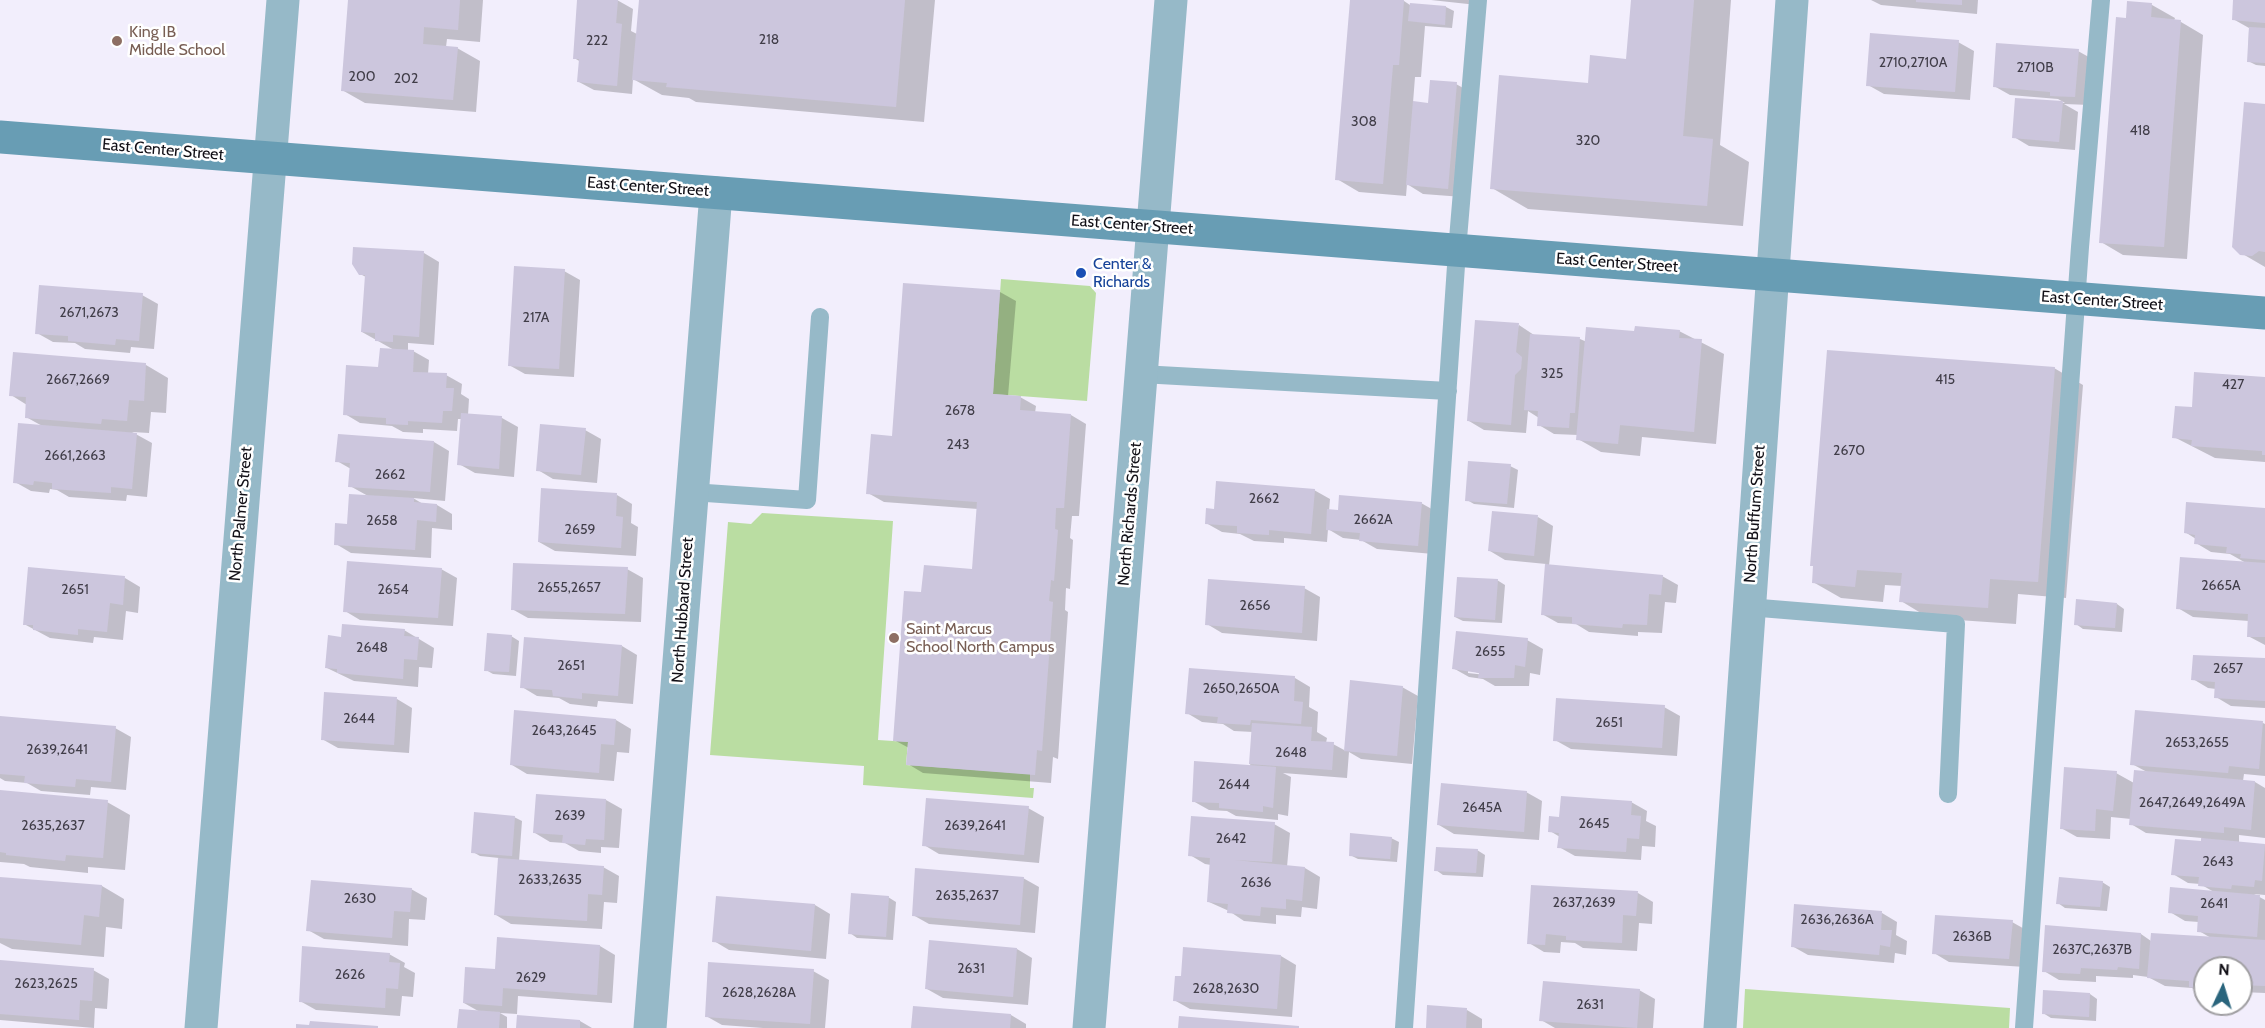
<!DOCTYPE html>
<html>
<head>
<meta charset="utf-8">
<style>
	body { margin:0 }
	#map { position:relative; width:2265px; height:1028px; overflow:hidden; background:#f2eefc; font-family:Cabin,sans-serif }
	canvas { display:block }
	.north { position:absolute; left:2193px; top:956px; width:60px; height:60px; box-sizing:border-box; background:#fff; border:2px solid #a09fa2; border-radius:50%; rotate:4deg; font-size:16px; font-weight:700; line-height:24px; text-align:center; color:#110f16 }
	.north::after { content:''; display:block; margin:auto; width:21px; height:27px; background:#2a657d; clip-path:polygon(50% 0,100% 100%,50% 72%,0 100%) }
</style>
</head>
<body>
<div id="map">
<canvas width="2265" height="1028"></canvas>
<div class="north">N</div>
</div>
<script>
const g = document.querySelector('canvas').getContext('2d');
g.lineJoin = 'round';
function fill(path, color) {
  g.fillStyle = color;
  g.fill(path, 'evenodd');
}
function poly(rows) {
  const path = new Path2D();
  for (const r of rows) {
    path.moveTo(r[0], r[1]);
    for (let i = 2; i < r.length; i += 2) path.lineTo(r[i], r[i + 1]);
  }
  return path;
}
function strokePath(path, color, width, dash) {
  g.strokeStyle = color;
  g.lineWidth = width;
  g.lineCap = dash ? 'butt' : 'round';
  g.setLineDash(dash || []);
  g.stroke(path);
}
function label(font, color, halo, rows, align = 'center') {
  g.font = font + ' Cabin,sans-serif';
  g.lineWidth = 5;
  g.setLineDash([]);
  g.textBaseline = 'middle';
  g.strokeStyle = halo;
  g.fillStyle = color;
  for (const [text, x, y, turn = 0] of rows) {
    g.save();
    g.translate(x, y);
    g.rotate((+turn || 0) * Math.PI / 180);
    g.textAlign = isNaN(turn) ? turn : align;
    if (halo) g.strokeText(text, 0, 0);
    g.fillText(text, 0, 0);
    g.restore();
  }
}
fill(poly([
	[1001,279,1090,286,1096,293,1087,401,993,394],
	[762,513,893,521,878,740,908,742,906,765,1030,774,1030,788,1034,788,1033,798,863,785,864,766,710,755,728,522,751,524],
	[1745,989,2010,1008,2009,1028,1743,1028]
]), '#badda2');
fill(poly([
	[349,0,483,0,480,42,447,39,446,47,457,48,480,61,476,112,365,103,342,90],
	[579,0,617,0,633,9,631,31,637,34,640,0,935,0,924,122,696,102,689,98,662,95,633,79,632,94,594,90,579,82,581,62,574,58],
	[1351,0,1404,1,1410,5,1446,7,1454,11,1452,28,1425,26,1421,77,1415,77,1413,103,1429,104,1456,84,1472,93,1463,197,1423,194,1407,184,1406,196,1359,192,1337,179],
	[1431,0,1477,0,1477,5],
	[1632,0,1731,0,1720,145,1749,162,1743,226,1528,209,1492,188,1590,84,1628,60],
	[1871,0,1978,0,1977,14,1881,5],
	[2235,0,2265,0,2265,66,2256,65,2248,61,2249,28,2233,19],
	[2128,3,2152,5,2175,18,2174,21,2181,22,2203,35,2187,259,2123,255,2101,242],
	[1958,42,1974,51,1970,100,1884,94,1868,85],
	[2078,51,2094,60,2090,105,2064,104,2078,112,2075,150,2029,146,2014,137,2017,100,2065,103,2058,99,2010,95,1994,86],
	[2265,106,2265,267,2241,253],
	[424,253,439,262,434,345,408,343,408,351,413,351,429,360,428,374,446,375,462,384,461,394,469,399,468,415,502,418,518,427,514,477,475,473,459,464,463,419,458,419,457,431,423,429,423,433,403,432,392,426,360,423,345,414,394,350,362,332,366,277,360,274],
	[564,271,580,280,574,377,525,374,509,365],
	[905,284,1000,292,1016,301,1008,396,1020,397,1036,406,1035,413,1071,415,1086,424,1079,516,1072,516,1070,538,1073,540,1070,589,1066,588,1065,610,1068,612,1058,759,1053,757,1051,783,923,773,908,764,909,748,894,740,923,593,974,571,978,509,884,502,868,493,893,438],
	[142,295,158,304,154,349,131,347,130,353,85,349,75,343,53,342,37,333],
	[1519,325,1534,335,1580,339,1587,342,1635,332,1679,331,1724,354,1716,444,1642,437,1640,456,1601,452,1578,439,1578,435,1554,434,1539,425,1539,418,1528,411,1526,433,1484,430,1469,421],
	[146,365,168,378,166,413,151,412,149,433,132,432,152,443,147,497,127,495,126,501,69,497,57,490,50,489,49,493,31,491,15,482,44,427,26,417,27,405,11,395],
	[2054,368,2083,385,2066,598,2018,594,2016,624,1929,618,1901,601,1902,586,1885,585,1883,602,1841,598,1813,582],
	[2265,378,2265,462,2215,458,2174,437,2193,409],
	[585,430,601,439,597,483,553,479,538,470],
	[434,442,449,451,445,501,413,498,423,504,437,505,452,514,452,530,432,528,431,558,351,553,336,544,368,496,350,486,351,469,337,461],
	[1510,466,1518,470,1514,508,1474,504,1467,500],
	[1314,490,1330,499,1329,511,1421,503,1437,512,1433,554,1377,549,1361,540,1343,538,1328,529,1327,542,1284,538,1284,543,1254,541,1240,534,1222,532,1206,523,1215,511],
	[617,495,632,504,631,523,638,527,636,556,555,551,539,542],
	[2265,510,2265,645,2248,636,2249,621,2193,617,2178,608,2246,563,2230,554,2211,552,2196,543,2196,539,2185,532],
	[1538,517,1553,526,1549,566,1662,576,1678,585,1676,603,1665,602,1662,633,1638,632,1638,636,1589,632,1576,624,1558,623,1542,614,1546,564,1505,560,1490,551],
	[441,569,457,578,453,626,360,620,345,611],
	[627,569,643,578,641,622,528,618,512,609],
	[125,578,140,587,138,613,126,611,123,640,94,637,93,643,50,638,24,624],
	[1497,580,1505,585,1502,623,1463,621,1455,617],
	[1304,588,1320,597,1317,641,1222,633,1207,624],
	[2117,604,2124,609,2122,632,2083,629,2076,624],
	[404,630,434,648,432,668,419,667,418,687,354,681,327,668,342,638],
	[511,636,519,641,516,676,493,674,486,670],
	[1527,640,1543,649,1540,675,1530,673,1529,686,1495,686,1483,679,1469,677,1453,668],
	[1468,670,1486,675,1468,673],
	[622,646,637,655,633,704,598,701,597,707,570,704,559,698,537,696,522,687],
	[2265,660,2265,708,2231,706,2216,697,2216,689,2208,688,2193,679],
	[1295,678,1310,687,1309,707,1318,712,1317,732,1327,738,1326,743,1333,744,1346,751,1402,687,1418,696,1412,764,1361,759,1349,752,1347,778,1283,773,1291,777,1288,816,1278,814,1278,820,1236,816,1227,811,1209,810,1193,801,1250,767,1253,732,1234,731,1223,724,1202,722,1187,713],
	[397,699,412,708,409,753,338,748,322,739],
	[1664,707,1680,716,1677,756,1571,749,1555,740],
	[0,718,115,728,131,737,126,790,91,787,90,795,41,791,27,783,5,781,0,778],
	[616,720,631,729,629,753,617,752,614,781,527,774,512,765],
	[2263,723,2265,724,2265,776,2244,774,2243,781,2255,782,2265,788,2265,838,2239,835,2239,843,2265,845,2265,895,2254,894,2265,900,2265,993,2241,992,2241,998,2241,968,2205,968,2205,995,2192,988,2165,986,2148,977,2133,975,2133,978,2096,976,2096,982,2059,980,2044,971,2141,934,2151,941,2211,938,2199,931,2199,922,2185,921,2170,912,2214,892,2200,884,2188,883,2173,874,2202,843,2202,838,2146,833,2131,824,2131,819,2111,817,2110,839,2077,837,2061,828,2116,773,2134,783,2147,772,2132,764],
	[0,792,107,802,130,815,125,870,88,867,88,873,30,867,24,864,0,862],
	[1526,792,1542,801,1539,840,1454,834,1439,825],
	[538,796,606,800,622,809,619,848,601,847,601,853,579,851,565,843,550,842,535,833],
	[1631,802,1647,811,1646,821,1656,826,1655,847,1642,846,1641,860,1575,856,1559,847,1560,837,1550,831,1561,819],
	[1028,808,1044,817,1039,863,939,854,924,845],
	[514,817,522,821,519,861,603,867,619,876,617,903,604,902,602,929,511,924,496,915,499,858,480,856,473,852],
	[1274,824,1290,833,1287,867,1305,868,1320,877,1317,909,1302,907,1301,917,1276,915,1276,924,1244,921,1229,911,1209,902,1211,865,1205,864,1190,855],
	[1391,838,1399,842,1397,862,1358,859,1350,855],
	[1477,850,1485,855,1483,877,1443,875,1436,870],
	[0,878,102,886,124,899,122,929,106,927,104,957,12,949,0,943],
	[1023,878,1039,887,1035,933,929,924,913,915],
	[2102,882,2110,887,2107,911,2065,908,2058,903],
	[1532,886,1638,893,1653,902,1652,924,1639,923,1637,951,1583,948,1575,943,1561,942,1560,953,1544,952,1529,943],
	[411,889,427,898,425,920,409,919,408,946,324,939,308,930],
	[888,897,896,902,893,940,857,938,850,933],
	[815,905,830,914,826,959,729,950,714,941],
	[1882,913,1897,922,1896,935,1907,941,1906,955,1895,953,1894,963,1808,955,1792,946],
	[2012,922,2028,931,2025,967,1949,962,1934,953],
	[600,946,615,955,612,1003,518,996,517,1014,500,1013,507,1017,507,1028,459,1028,480,1012,464,1003,496,970],
	[1017,949,1032,958,1028,1005,943,998,927,989],
	[389,954,405,963,404,967,415,973,413,997,402,996,400,1016,316,1010,300,1001],
	[1281,956,1296,965,1292,1017,1190,1009,1174,1000],
	[0,962,93,970,109,979,107,1009,95,1008,94,1028,0,1020],
	[813,971,829,980,825,1028,763,1028,722,1025,706,1016],
	[1639,990,1655,999,1653,1028,1555,1028,1541,1020],
	[2090,994,2097,999,2096,1021,2051,1018,2043,1013],
	[1467,1010,1482,1019,1482,1028,1427,1028],
	[1011,1015,1026,1024,1026,1028,913,1028],
	[519,1017,580,1021,592,1028,518,1028]
]), '#0003');
fill(poly([
	[348,0,460,0,458,30,424,27,423,44,458,47,453,100,341,91],
	[577,0,618,0,616,23,622,24,617,86,577,82,579,59,573,59],
	[639,0,905,0,896,107,666,87,667,83,632,80],
	[1350,0,1404,0,1399,65,1393,65,1383,184,1335,180],
	[1631,0,1694,0,1683,136,1713,139,1707,206,1490,189,1499,75,1588,83,1590,55,1626,59],
	[1916,0,1962,0,1962,5,1916,2],
	[2233,0,2265,0,2265,23,2232,20],
	[2127,1,2152,3,2151,17,2181,20,2164,247,2099,243,2116,17,2126,18],
	[1410,3,1446,6,1445,25,1408,21],
	[2249,27,2265,28,2265,63,2247,62],
	[1870,33,1959,40,1955,92,1866,86],
	[1996,43,2079,49,2075,97,2050,96,2050,92,1993,87],
	[1430,80,1457,82,1448,189,1406,185,1413,101,1428,103],
	[2015,98,2063,101,2059,142,2012,138],
	[2244,102,2265,104,2265,252,2259,251,2252,256,2240,255,2232,247],
	[353,247,424,251,419,337,393,335,393,342,375,341,375,333,361,332,365,275,359,275,352,264],
	[514,266,565,269,559,369,508,366],
	[903,283,1000,290,993,394,1021,396,1020,410,1071,414,1064,508,1056,508,1055,529,1058,530,1054,581,1051,580,1049,601,1053,602,1042,751,1037,750,1035,775,906,765,908,742,893,741,904,591,921,592,924,565,972,569,977,502,866,494,871,434,892,436],
	[39,285,143,293,139,341,116,339,115,345,68,341,68,336,35,334],
	[1475,320,1519,323,1516,352,1522,357,1521,369,1515,375,1511,425,1467,421],
	[1635,326,1680,330,1679,338,1702,339,1694,432,1620,425,1618,444,1576,440,1586,327,1634,331],
	[1530,334,1580,337,1575,413,1570,413,1569,428,1537,426,1538,411,1524,410],
	[380,348,414,350,413,372,447,373,446,388,454,388,452,411,443,411,442,423,408,421,408,425,386,424,386,418,343,415,346,365,378,367],
	[1827,350,2055,367,2038,582,1990,579,1988,608,1899,602,1902,573,1857,570,1855,587,1812,583,1813,566,1810,566],
	[13,352,146,363,144,401,129,400,127,421,102,419,101,424,25,418,26,397,9,396],
	[2194,372,2265,377,2265,455,2262,455,2262,451,2191,446,2192,440,2172,438,2175,406,2192,407],
	[461,413,502,416,499,469,457,465],
	[18,423,137,433,132,489,111,487,111,493,52,489,52,483,34,481,33,485,13,483],
	[540,424,586,428,581,475,536,471],
	[338,434,434,441,430,492,348,487,350,463,335,462],
	[1468,461,1511,464,1507,504,1465,501],
	[1216,481,1315,489,1311,534,1269,530,1269,535,1237,533,1237,526,1205,524,1206,508,1214,509],
	[541,488,617,493,616,516,623,517,621,548,538,542],
	[349,494,414,498,414,502,437,504,436,522,417,520,415,550,334,545,335,523,347,524],
	[1339,495,1422,502,1418,546,1359,541,1360,533,1326,530,1327,509,1338,510],
	[2186,502,2265,508,2265,560,2240,558,2241,554,2226,553,2227,547,2194,544,2195,535,2184,533],
	[1492,511,1538,515,1534,556,1488,551],
	[2180,557,2265,563,2265,637,2247,637,2248,614,2176,609],
	[347,561,442,568,438,618,343,612],
	[513,563,628,567,625,614,511,610],
	[1545,564,1663,575,1661,595,1649,594,1647,625,1623,624,1622,628,1572,624,1572,617,1541,615],
	[28,567,125,576,123,605,110,603,107,632,78,629,78,635,33,630,33,625,23,625],
	[1457,577,1498,579,1495,620,1454,617],
	[1208,579,1305,586,1302,633,1205,625],
	[2076,599,2117,603,2115,628,2074,625],
	[342,624,405,629,404,636,419,637,417,660,404,659,403,679,337,673,337,669,325,668,328,635,341,637],
	[1456,631,1528,638,1525,667,1515,665,1514,678,1478,678,1479,673,1452,669],
	[487,633,512,635,509,672,484,671],
	[524,637,622,645,618,696,582,693,582,699,553,696,552,690,520,688],
	[2193,655,2265,658,2265,701,2214,698,2215,682,2191,680],
	[1189,668,1295,676,1294,701,1303,702,1301,724,1251,720,1250,725,1217,723,1218,717,1185,714],
	[1350,680,1403,686,1397,756,1344,751],
	[324,692,397,697,394,745,321,740],
	[1556,698,1665,705,1662,748,1553,741],
	[514,710,616,719,614,745,601,744,599,773,510,765],
	[2135,710,2263,721,2259,769,2229,766,2228,773,2130,765],
	[0,716,116,726,111,782,76,779,75,787,24,783,25,776,0,774],
	[1252,723,1312,727,1311,741,1334,742,1332,770,1249,764],
	[1194,761,1276,767,1273,808,1263,806,1263,812,1219,808,1219,803,1192,802],
	[2064,767,2117,771,2113,811,2096,809,2095,831,2060,829],
	[2134,770,2255,781,2251,830,2224,827,2224,833,2129,825],
	[1441,783,1527,791,1524,832,1437,825],
	[0,790,108,800,103,858,66,855,65,861,6,855,6,853,0,852],
	[536,794,606,799,604,840,586,839,585,845,562,843,563,835,533,833],
	[1561,796,1632,801,1631,815,1641,816,1639,839,1627,838,1626,852,1557,848,1559,833,1548,832,1549,816,1559,817],
	[926,798,1029,806,1024,855,922,846],
	[474,812,515,816,512,856,471,853],
	[1191,816,1275,822,1272,862,1234,860,1305,867,1302,901,1286,899,1286,909,1261,907,1260,916,1227,913,1228,904,1207,902,1210,858,1188,856],
	[1350,833,1392,837,1390,859,1349,856],
	[2201,838,2265,844,2262,881,2255,880,2254,887,2232,885,2231,889,2198,886,2199,877,2171,875,2175,839,2201,841],
	[1436,847,1478,849,1476,873,1434,871],
	[498,858,604,866,602,895,588,894,587,921,494,915],
	[915,868,1024,877,1020,925,912,916],
	[0,877,102,885,99,917,84,915,81,945,0,938],
	[2059,877,2103,881,2100,907,2056,904],
	[311,880,412,888,410,912,394,911,392,938,306,931],
	[1531,885,1638,891,1636,916,1623,915,1622,943,1566,940,1566,936,1546,934,1545,945,1527,944],
	[2170,887,2260,895,2257,937,2197,932,2198,916,2168,913],
	[851,893,889,896,886,937,848,934],
	[716,896,815,904,811,951,712,942],
	[1794,904,1882,911,1881,930,1892,930,1890,947,1880,945,1879,955,1791,947],
	[1935,915,2013,920,2009,959,1932,954],
	[2045,925,2141,933,2139,969,2118,967,2117,970,2081,968,2080,974,2042,972],
	[2151,933,2265,940,2265,986,2241,985,2241,968,2205,968,2205,989,2189,987,2189,981,2147,978],
	[497,937,600,945,597,995,503,988,502,1006,463,1003,465,967,495,969],
	[929,940,1017,948,1013,997,925,989],
	[302,946,390,953,389,962,400,963,398,989,386,988,385,1008,299,1002],
	[1183,947,1281,955,1277,1009,1173,1001,1175,976,1181,976],
	[0,960,94,968,92,1001,80,1000,79,1020,0,1014],
	[708,962,814,969,810,1024,705,1017],
	[1543,981,1640,989,1637,1028,1539,1021],
	[2043,990,2090,993,2089,1017,2042,1014],
	[1427,1005,1467,1008,1466,1028,1426,1028],
	[913,1006,1011,1014,1010,1028,911,1028],
	[459,1009,500,1012,499,1028,457,1028],
	[517,1015,580,1020,580,1028,516,1028],
	[1179,1016,1299,1026,1299,1028,1178,1028],
	[310,1021,378,1026,378,1028,296,1028,296,1024,309,1025]
]), '#ccc6dd');
strokePath(poly([
	[1141,374,1448,391],
	[692,492,807,500,820,317],
	[1748,607,1956,624,1948,794],
	[1404,1028,1457,251,1478,0],
	[2024,1028,2080,247,2101,0]
]), '#96b9c8', 18);
strokePath(poly([
	[201,1028,283,0],
	[650,1028,716,193],
	[1089,1028,1171,0],
	[1720,1028,1792,0]
]), '#96b9c8', 33);
strokePath(poly([
	[0,137,2265,313]
]), '#689db4', 33);
for (const [x, y, r, color] of [
	[117,41,6,"#8d6e63"],
	[1081,273,6,"#1a4fb4"],
	[894,638,6,"#8d6e63"]
]) {
  const dot = new Path2D();
  dot.arc(x, y, r, 0, 2 * Math.PI);
  g.fillStyle = color;
  g.fill(dot);
  strokePath(dot, '#fff', 2);
}
label('14px', '#403d48', null, [
	["218",769,40],
	["222",597,41],
	["2710,2710A",1913,63],
	["2710B",2035,68],
	["200",362,77],
	["202",406,79],
	["308",1364,122],
	["418",2140,131],
	["320",1588,141],
	["2671,2673",89,313],
	["217A",536,318],
	["325",1552,374],
	["2667,2669",78,380],
	["415",1945,380],
	["427",2233,385],
	["2678",960,411],
	["243",958,445],
	["2670",1849,451],
	["2661,2663",75,456],
	["2662",390,475],
	["2662",1264,499],
	["2662A",1373,520],
	["2658",382,521],
	["2659",580,530],
	["2665A",2221,586],
	["2655,2657",569,588],
	["2651",75,590],
	["2654",393,590],
	["2656",1255,606],
	["2648",372,648],
	["2655",1490,652],
	["2651",571,666],
	["2657",2228,669],
	["2650,2650A",1241,689],
	["2644",359,719],
	["2651",1609,723],
	["2643,2645",564,731],
	["2653,2655",2197,743],
	["2639,2641",57,750],
	["2648",1291,753],
	["2644",1234,785],
	["2647,2649,2649A",2192,803],
	["2645A",1482,808],
	["2639",570,816],
	["2645",1594,824],
	["2635,2637",53,826],
	["2639,2641",975,826],
	["2642",1231,839],
	["2643",2218,862],
	["2633,2635",550,880],
	["2636",1256,883],
	["2635,2637",967,896],
	["2630",360,899],
	["2637,2639",1584,903],
	["2641",2214,904],
	["2636,2636A",1837,920],
	["2636B",1972,937],
	["2637C,2637B",2092,950],
	["2631",971,969],
	["2626",350,975],
	["2629",531,978],
	["2623,2625",46,984],
	["2628,2630",1226,989],
	["2628,2628A",759,993],
	["2631",1590,1005]
]);
label('16px', '#785e54', '#fff', [
	["King IB",129,32],
	["Middle School",129,50],
	["Saint Marcus",906,629],
	["School North Campus",906,647]
], 'left');
label('16px', '#110f16', '#fff', [
	["East Center Street",163,150,5],
	["East Center Street",648,187,4],
	["East Center Street",1132,225,4],
	["East Center Street",1617,263,4],
	["East Center Street",2102,301,4],
	["North Palmer Street",241,514,-85],
	["North Richards Street",1130,514,-85],
	["North Buffum Street",1755,514,-86],
	["North Hubbard Street",683,610,-86]
]);
label('16px', '#164399', '#fff', [
	["Center &",1093,264],
	["Richards",1093,282]
], 'left');
</script>
</body>
</html>
